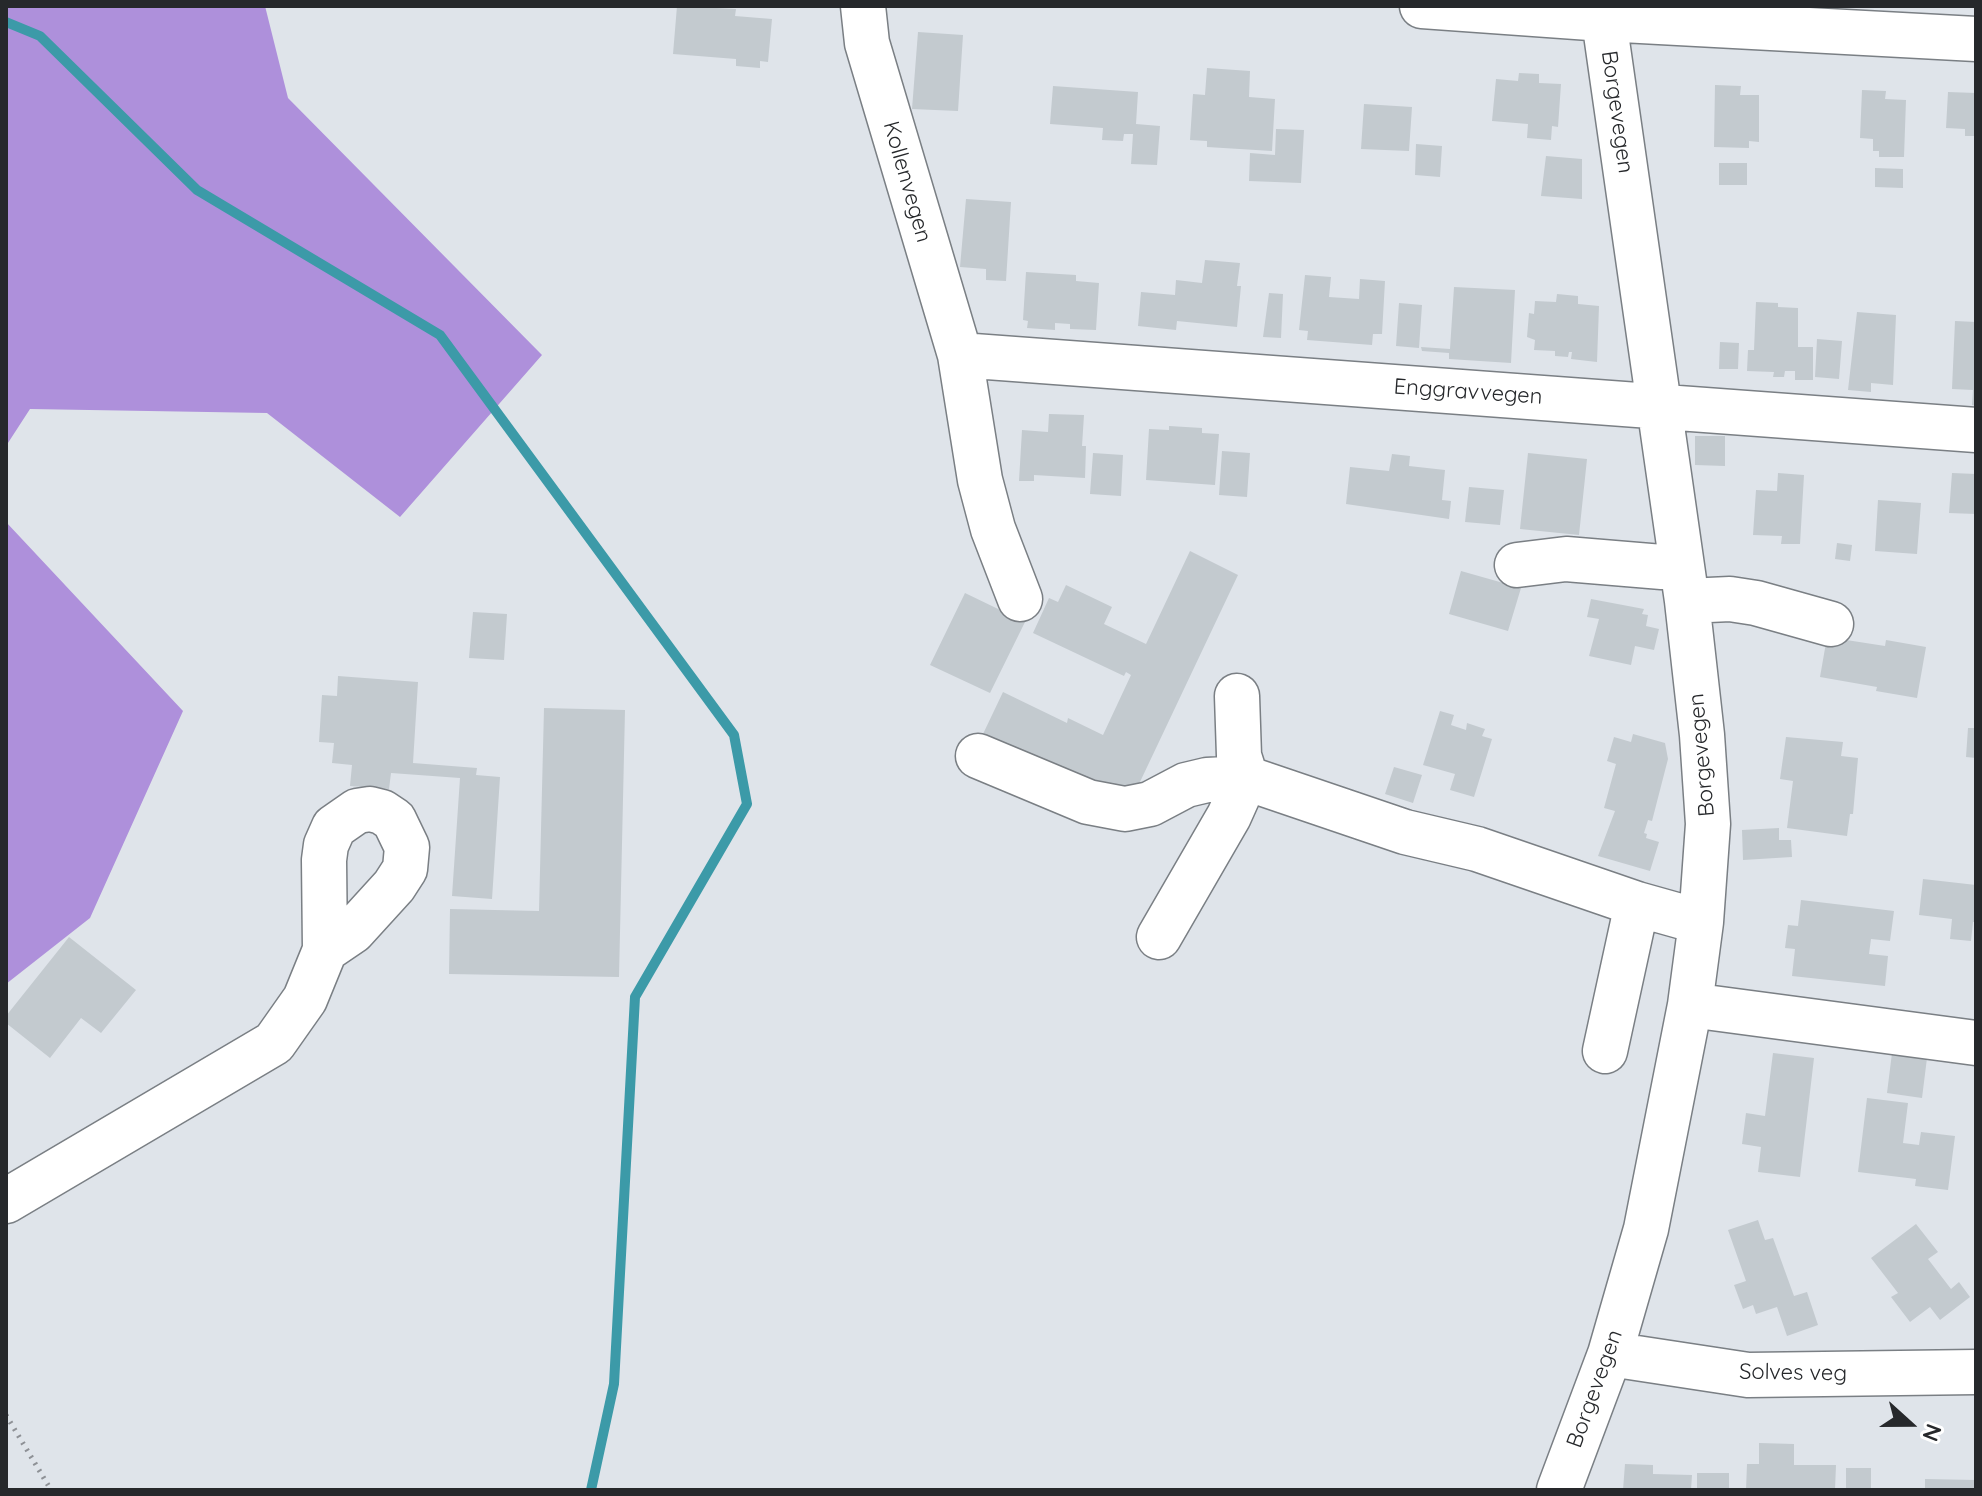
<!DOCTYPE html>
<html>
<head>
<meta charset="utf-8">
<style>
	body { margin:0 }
	#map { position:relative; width:1982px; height:1496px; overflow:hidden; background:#dfe4ea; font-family:Quicksand,sans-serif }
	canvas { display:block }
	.frame { position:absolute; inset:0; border:8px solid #26282b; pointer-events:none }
	.north { position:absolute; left:1870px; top:1384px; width:80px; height:80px; -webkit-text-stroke:6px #fff; paint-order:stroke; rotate:111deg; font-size:22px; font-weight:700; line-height:32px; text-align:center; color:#26282b }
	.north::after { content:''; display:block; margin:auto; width:28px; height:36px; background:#26282b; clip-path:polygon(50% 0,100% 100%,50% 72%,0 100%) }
</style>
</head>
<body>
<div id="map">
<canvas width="1982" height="1496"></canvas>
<div class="frame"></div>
<div class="north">N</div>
</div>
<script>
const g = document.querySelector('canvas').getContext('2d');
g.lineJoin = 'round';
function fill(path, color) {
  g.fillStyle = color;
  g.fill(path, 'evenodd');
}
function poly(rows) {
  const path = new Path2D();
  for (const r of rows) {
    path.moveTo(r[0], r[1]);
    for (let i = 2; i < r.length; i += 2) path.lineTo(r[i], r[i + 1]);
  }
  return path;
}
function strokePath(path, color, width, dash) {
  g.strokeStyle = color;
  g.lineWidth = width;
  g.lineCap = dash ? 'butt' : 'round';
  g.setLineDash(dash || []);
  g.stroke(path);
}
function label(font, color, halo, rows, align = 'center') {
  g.font = font + ' Quicksand,sans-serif';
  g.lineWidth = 8;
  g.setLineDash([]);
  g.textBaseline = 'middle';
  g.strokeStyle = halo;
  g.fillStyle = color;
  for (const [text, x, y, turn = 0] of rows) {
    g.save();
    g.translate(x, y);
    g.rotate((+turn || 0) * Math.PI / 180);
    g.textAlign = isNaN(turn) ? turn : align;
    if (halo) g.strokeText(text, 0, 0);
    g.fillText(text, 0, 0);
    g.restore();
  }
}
fill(poly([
	[6,6,265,6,288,98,542,355,400,517,267,413,30,409,6,446],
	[6,522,183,711,90,918,6,984]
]), '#ae90db');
strokePath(poly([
	[6,22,40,36,197,190,440,335,734,735,747,804,635,997,614,1384,591,1490]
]), '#3c9aa8', 10);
fill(poly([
	[677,6,736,9,735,16,772,19,768,62,760,61,760,68,736,66,736,59,673,54],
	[918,32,963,35,958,111,912,109],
	[1207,68,1250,71,1249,97,1275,99,1272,151,1207,147,1207,141,1190,140,1193,94,1205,95],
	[1519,73,1539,74,1539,83,1561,84,1558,127,1552,126,1551,140,1527,138,1528,124,1492,121,1496,79,1518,81],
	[1715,85,1741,86,1740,95,1759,95,1759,142,1749,141,1749,148,1714,147],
	[1053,86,1138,92,1136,124,1160,126,1157,165,1131,164,1133,134,1124,134,1123,141,1102,140,1103,128,1050,124],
	[1862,90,1886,91,1885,99,1906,100,1904,157,1879,157,1879,151,1873,151,1873,139,1860,138],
	[1948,92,1976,93,1976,136,1965,136,1965,129,1946,128],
	[1364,104,1412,107,1409,151,1361,149],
	[1276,129,1304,130,1301,183,1249,181,1250,153,1275,155],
	[1416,144,1442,146,1440,177,1415,175],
	[1546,156,1582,159,1582,199,1541,196],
	[1719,163,1747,163,1747,185,1719,185],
	[1875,168,1903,169,1903,188,1875,187],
	[966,199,1011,202,1006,281,986,280,986,269,960,267],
	[1205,260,1240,263,1237,286,1241,286,1237,327,1177,321,1176,330,1138,326,1141,292,1175,295,1176,280,1202,283],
	[1026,272,1076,275,1076,281,1099,283,1096,330,1070,329,1070,324,1055,323,1055,330,1027,328,1028,321,1023,320],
	[1305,275,1331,277,1329,297,1359,299,1360,279,1385,281,1382,334,1373,334,1372,345,1307,340,1308,331,1299,330],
	[1454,287,1515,290,1511,363,1449,359,1449,353,1422,351,1421,347,1450,349],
	[1269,293,1283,294,1281,338,1263,337],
	[1557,294,1578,296,1578,304,1599,306,1597,362,1571,359,1572,352,1569,352,1568,357,1555,356,1555,351,1534,350,1535,340,1527,337,1529,313,1534,314,1535,301,1556,302],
	[1756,302,1778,303,1778,307,1798,308,1798,347,1813,347,1813,380,1795,380,1795,371,1785,371,1784,377,1773,377,1774,372,1747,371,1748,350,1754,350],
	[1399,303,1422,305,1419,348,1396,346],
	[1857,312,1896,315,1893,385,1871,383,1871,392,1848,390],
	[1955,321,1976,322,1976,406,1972,405,1973,390,1952,389],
	[1817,339,1842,341,1839,379,1815,377],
	[1720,342,1739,343,1738,369,1719,369],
	[1049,414,1084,415,1082,446,1086,446,1085,478,1034,475,1034,481,1019,481,1022,430,1048,432],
	[1169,426,1202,428,1202,433,1219,434,1215,485,1146,480,1149,429,1169,430],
	[1695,436,1725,436,1725,466,1695,465],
	[1222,451,1250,453,1247,497,1219,495],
	[1093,453,1123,455,1121,496,1090,494],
	[1528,453,1587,459,1579,535,1520,529],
	[1392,454,1410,456,1409,466,1445,470,1442,500,1451,501,1449,519,1346,504,1350,467,1389,471],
	[1778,473,1804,475,1800,544,1781,544,1782,536,1753,535,1756,490,1777,491],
	[1952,473,1976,474,1976,514,1949,513],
	[1469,487,1504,490,1500,525,1465,522],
	[1878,500,1921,503,1917,554,1875,551],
	[1837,543,1852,545,1850,561,1835,559],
	[1190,551,1238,575,1130,803,983,734,1003,692,1067,723,1068,718,1103,735,1131,675,1126,672,1124,676,1033,633,1049,598,1058,602,1066,585,1112,607,1104,624,1146,644],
	[1461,571,1521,588,1508,631,1449,614],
	[965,593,1025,622,990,693,930,665],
	[1591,599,1644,609,1642,614,1648,615,1646,626,1659,629,1654,650,1635,646,1631,665,1589,656,1599,619,1587,617],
	[473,612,507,614,504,660,469,658],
	[1827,637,1885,646,1886,640,1926,647,1917,698,1876,691,1877,687,1820,677],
	[338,676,418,682,413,763,477,768,476,775,500,777,492,899,452,896,460,778,391,773,389,789,350,786,352,765,332,763,334,743,319,742,322,695,337,696],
	[544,708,625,710,619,977,449,974,450,909,539,911],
	[1440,711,1454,715,1451,725,1466,730,1467,723,1485,729,1482,736,1492,739,1474,797,1450,790,1455,774,1423,765],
	[1968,728,1976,728,1976,758,1966,757],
	[1633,734,1665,743,1668,759,1652,821,1648,820,1644,833,1647,834,1646,838,1659,842,1650,871,1598,856,1615,811,1604,808,1616,764,1607,761,1614,737,1631,742],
	[1786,737,1843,742,1841,756,1858,758,1853,814,1850,814,1847,836,1787,828,1793,781,1780,779],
	[1394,767,1422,775,1413,803,1385,794],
	[1779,828,1779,840,1791,840,1792,857,1743,860,1742,830],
	[1923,879,1976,885,1976,922,1973,922,1971,941,1950,939,1952,919,1919,915],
	[1801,900,1894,911,1890,941,1871,939,1869,954,1888,956,1885,986,1792,976,1795,949,1785,948,1788,925,1798,926],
	[69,937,136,990,101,1033,81,1018,50,1058,6,1023,6,1016],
	[1773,1053,1814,1058,1800,1177,1758,1172,1761,1147,1742,1144,1746,1113,1765,1116],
	[1892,1053,1927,1058,1922,1098,1887,1093],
	[1867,1098,1908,1103,1903,1143,1919,1145,1921,1132,1955,1136,1948,1190,1915,1186,1916,1179,1858,1172],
	[1758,1220,1765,1240,1773,1238,1794,1296,1807,1292,1818,1325,1787,1336,1777,1307,1756,1314,1753,1305,1743,1309,1734,1285,1746,1281,1728,1230],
	[1916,1224,1938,1252,1928,1259,1951,1289,1959,1282,1970,1297,1940,1320,1930,1307,1910,1322,1891,1297,1898,1293,1871,1258],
	[1759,1443,1794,1444,1794,1465,1836,1465,1835,1490,1746,1490,1747,1464,1759,1464],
	[1625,1464,1653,1465,1653,1474,1692,1475,1691,1490,1623,1490],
	[1846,1468,1871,1468,1871,1490,1846,1490],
	[1697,1473,1729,1473,1729,1490,1697,1490],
	[1925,1479,1976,1480,1976,1490,1925,1490]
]), '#c3cacf');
const minor = poly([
	[863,6,867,43,960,355,980,480,993,529,1020,599],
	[1422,6,1604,19,1976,39],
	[960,355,1976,430],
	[1517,565,1566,559,1662,567,1682,566],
	[1687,601,1730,599,1756,603,1831,624],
	[978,756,1088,802,1125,809,1150,804,1186,785,1207,780,1246,778,1405,832,1477,849,1637,904,1701,922],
	[1159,937,1229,816,1246,778,1239,756,1237,696],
	[1690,1005,1976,1043],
	[1605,1051,1637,904],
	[6,1201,274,1043,305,999,325,950,324,860,326,845,334,827,357,811,370,809,382,812,394,820,407,847,405,869,394,886,353,931,325,950],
	[1610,1354,1748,1375,1976,1372],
	[1559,1490,1610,1354,1646,1229,1690,1005,1701,922,1708,824,1702,735,1687,601,1602,6]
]);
strokePath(minor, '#7a7f84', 47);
strokePath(poly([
	[6,1415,51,1490]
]), '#8e9196', 5, [2, 6]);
strokePath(minor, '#fff', 44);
label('22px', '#26282b', '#fff', [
	["Borgevegen",1617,112,82],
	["Kollenvegen",907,182,74],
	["Enggravvegen",1468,392,4],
	["Borgevegen",1702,755,-95],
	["Solves veg",1793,1373,1],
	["Borgevegen",1595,1389,-70]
]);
</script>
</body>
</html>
